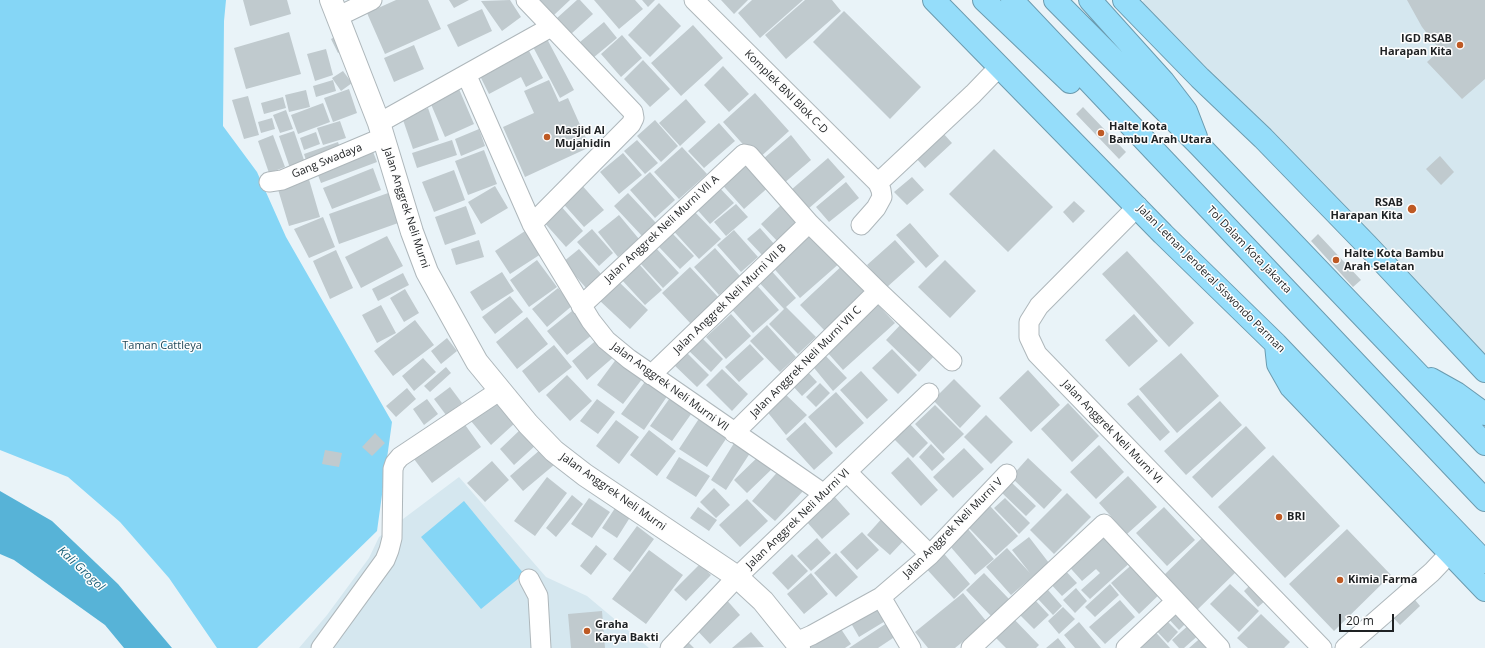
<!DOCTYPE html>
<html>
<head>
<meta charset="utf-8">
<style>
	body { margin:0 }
	#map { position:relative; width:1485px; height:648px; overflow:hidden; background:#e9f3f8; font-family:"Open Sans",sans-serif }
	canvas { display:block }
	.scale { position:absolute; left:1339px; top:614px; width:55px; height:18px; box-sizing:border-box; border:2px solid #1e2123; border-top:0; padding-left:5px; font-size:12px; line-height:14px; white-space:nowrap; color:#1e2123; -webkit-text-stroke:3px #fefefe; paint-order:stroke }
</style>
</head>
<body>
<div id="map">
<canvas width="1485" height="648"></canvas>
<div class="scale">20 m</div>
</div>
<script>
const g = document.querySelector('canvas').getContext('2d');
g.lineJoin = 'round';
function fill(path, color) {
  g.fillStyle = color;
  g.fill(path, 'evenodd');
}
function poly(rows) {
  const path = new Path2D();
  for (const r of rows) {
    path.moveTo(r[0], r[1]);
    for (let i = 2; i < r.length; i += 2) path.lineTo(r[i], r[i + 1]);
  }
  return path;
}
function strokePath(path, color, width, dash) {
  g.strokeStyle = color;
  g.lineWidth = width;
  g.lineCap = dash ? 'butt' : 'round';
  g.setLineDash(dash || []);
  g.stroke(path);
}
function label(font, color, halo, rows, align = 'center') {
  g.font = font + ' "Open Sans",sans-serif';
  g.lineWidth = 3;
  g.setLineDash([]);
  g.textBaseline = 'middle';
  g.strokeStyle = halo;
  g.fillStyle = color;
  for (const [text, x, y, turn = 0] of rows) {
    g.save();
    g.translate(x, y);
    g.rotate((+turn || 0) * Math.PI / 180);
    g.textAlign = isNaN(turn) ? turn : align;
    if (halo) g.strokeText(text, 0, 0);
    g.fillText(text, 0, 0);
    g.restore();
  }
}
fill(poly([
	[1144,0,1485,0,1485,356,1141,3],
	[459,477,546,577,587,596,649,648,299,648,327,615,369,558,379,537]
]), '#d5e7ef');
fill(poly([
	[0,0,226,0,224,21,223,126,257,172,286,237,392,422,377,531,257,648,217,648,169,578,120,522,68,477,0,450],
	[464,501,524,574,481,609,421,537]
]), '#85d6f6');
fill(poly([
	[0,491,52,521,118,584,172,648,124,648,105,625,14,560,0,554]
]), '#57b3d7');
fill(poly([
	[243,0,287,0,291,14,250,26],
	[396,0,428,0,441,29,385,54,367,13],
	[449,0,469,0,454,8],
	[510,0,521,17,502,31,481,1],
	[540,0,570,0,554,15],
	[577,0,580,0,593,14,571,34,557,18],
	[594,0,635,0,643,9,619,29],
	[642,0,655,0,648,7],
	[721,0,748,0,734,14],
	[752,0,803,0,760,38,738,13],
	[805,0,832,0,841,11,786,59,765,35],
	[1407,0,1485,0,1485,79,1462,99,1427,62,1440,50,1422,27],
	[659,3,681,26,650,57,628,35],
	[482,9,492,31,458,47,447,25],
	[844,11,921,87,890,119,813,42],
	[604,22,617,38,593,58,580,42],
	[693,25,723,58,681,96,651,63],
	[289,32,301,74,246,89,234,48],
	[340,34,347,49,338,53,331,39],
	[622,35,642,58,621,77,601,54],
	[546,37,574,90,560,98,532,45],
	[414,45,424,69,394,82,384,58],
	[527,47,543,78,526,87,521,77,489,94,478,72],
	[326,49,333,75,315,81,307,54],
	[643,60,670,89,650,107,624,79],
	[723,66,749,94,729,112,704,85],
	[343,71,352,83,341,91,332,78],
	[333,80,336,91,316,97,313,86],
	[549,80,559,102,568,98,590,147,525,177,503,127,534,113,524,91],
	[349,89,357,113,333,122,324,98],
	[459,89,474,124,445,137,430,102],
	[306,90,310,107,289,112,285,95],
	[755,93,789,131,757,160,723,122],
	[248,96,259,135,244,139,232,100],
	[283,97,286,108,264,114,261,103],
	[686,99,706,122,680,146,659,123],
	[323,103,330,122,298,134,291,115],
	[1083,107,1126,152,1119,159,1076,114],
	[428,108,439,140,413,149,402,117],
	[286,110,293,129,280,133,273,115],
	[272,118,275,129,261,133,258,122],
	[655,120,678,146,661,162,637,136],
	[340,121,346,138,323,145,317,128],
	[719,123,735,141,704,168,688,151],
	[479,129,485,146,461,156,455,139],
	[294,131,305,163,290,168,279,136],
	[316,132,320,144,304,150,300,138],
	[942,132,952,143,925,168,915,157],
	[273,135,285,167,269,173,258,141],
	[791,135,811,160,783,184,763,159],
	[452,140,457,155,417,168,412,153],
	[637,140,658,163,645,174,624,151],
	[338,142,342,154,308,166,304,154],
	[682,147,707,174,679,199,654,172],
	[372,149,377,162,321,183,316,170],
	[994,149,1053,207,1008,252,949,194],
	[484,150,497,184,468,195,455,161],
	[623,153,642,175,619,194,600,172],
	[746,155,772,184,744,209,718,180],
	[1440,156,1454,172,1441,185,1426,169],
	[828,158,845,177,808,209,791,190],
	[373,168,381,190,332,209,323,188],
	[454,170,465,200,434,212,422,182],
	[650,172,675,200,655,218,630,190],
	[308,176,320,217,289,226,277,186],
	[912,177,924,190,907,205,894,192],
	[579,182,604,210,584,227,559,199],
	[846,182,859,198,829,222,816,207],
	[716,184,734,203,710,224,693,205],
	[495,186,508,208,481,224,468,202],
	[391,192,401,222,339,244,329,214],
	[628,193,656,223,642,236,614,206],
	[1074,201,1085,211,1073,223,1063,212],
	[559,204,583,231,566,247,542,220],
	[736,204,748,217,726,236,714,222],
	[781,205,799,225,779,243,761,224],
	[466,206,476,234,445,245,435,217],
	[690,207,721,239,699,259,669,226],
	[619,215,639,239,618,257,598,232],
	[323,217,335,247,309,258,294,229],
	[910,223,939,256,926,268,896,235],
	[760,228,775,245,763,256,747,239],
	[811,228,841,262,800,298,770,264],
	[592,229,613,253,599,266,577,242],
	[734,230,758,257,741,272,717,245],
	[525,231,541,254,510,274,495,251],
	[673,234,694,256,680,269,659,247],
	[1318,234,1361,280,1353,287,1311,241],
	[387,236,403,266,361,288,345,257],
	[479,240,484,257,456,265,451,249],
	[895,240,915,262,886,288,867,265],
	[656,248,679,273,663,288,640,263],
	[715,248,740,276,719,295,694,267],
	[579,249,602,275,587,289,563,262],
	[336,250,353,288,330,299,313,261],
	[1127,251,1194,323,1169,347,1102,274],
	[537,260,557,287,529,307,510,280],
	[945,260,976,291,950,318,918,287],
	[846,262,872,289,826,332,800,305],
	[638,263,662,290,645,305,621,279],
	[767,266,796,298,786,307,816,337,798,354,769,324,784,309,754,277],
	[690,267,719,298,691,324,662,293],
	[502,272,514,291,482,311,470,292],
	[403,273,409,285,378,301,372,289],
	[618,281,648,310,630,329,599,300],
	[753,281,779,310,753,333,727,304],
	[558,288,573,305,547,327,532,309],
	[405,289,419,313,404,322,390,298],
	[510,296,523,312,495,334,482,317],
	[381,305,396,333,377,343,362,315],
	[878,305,895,323,843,370,827,352],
	[577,307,597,331,567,355,547,331],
	[731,314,751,336,726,359,706,337],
	[1134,314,1158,341,1129,367,1105,340],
	[527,317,548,344,517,369,496,342],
	[415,320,434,345,393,376,374,351],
	[904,321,937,353,919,372,886,340],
	[767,325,796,357,780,372,750,341],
	[700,336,723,359,711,372,687,349],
	[600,337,616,355,587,380,572,361],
	[447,338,457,351,441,364,431,351],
	[750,344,764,359,739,382,725,367],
	[554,345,572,367,539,393,522,371],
	[892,349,917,375,898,394,872,368],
	[684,350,709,375,697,387,671,362],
	[822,352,847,378,833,391,810,363],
	[1181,353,1219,396,1177,433,1139,389],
	[620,354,646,374,623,404,597,385],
	[423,358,436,372,414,391,402,376],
	[446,367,451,373,430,392,424,386],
	[722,369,748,394,732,411,706,385],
	[806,370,817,382,802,396,791,384],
	[1028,370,1060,405,1031,432,999,398],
	[861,371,888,400,867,419,840,390],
	[567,375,592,401,570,421,546,395],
	[647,379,668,395,644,430,621,414],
	[954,379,981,406,960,428,933,400],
	[820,383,830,393,816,407,806,397],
	[450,387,462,403,446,415,434,399],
	[407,388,416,399,396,417,386,406],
	[783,392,807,415,786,435,765,409],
	[836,392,864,423,836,448,808,417],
	[672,395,694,410,672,441,650,426],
	[1138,395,1170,432,1160,441,1127,404],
	[427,399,438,414,424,425,413,409],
	[597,399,615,412,598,434,580,421],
	[495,400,515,423,491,445,471,421],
	[1220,401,1242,425,1186,475,1164,451],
	[1068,403,1099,436,1072,462,1041,429],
	[935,405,964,434,943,454,915,424],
	[702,414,730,433,707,467,679,449],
	[986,415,1013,442,991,464,964,437],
	[616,420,639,437,619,464,596,446],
	[463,422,481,447,432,483,414,459],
	[805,422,833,453,814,470,786,439],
	[908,422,928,443,913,458,892,437],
	[1246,426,1266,448,1212,498,1192,477],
	[522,428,537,444,514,465,500,449],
	[649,430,676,451,657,476,630,455],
	[375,433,385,443,372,456,362,447],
	[736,440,752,450,726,490,711,480],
	[931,444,945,459,932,471,919,457],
	[1099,445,1124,472,1096,499,1070,472],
	[964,448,984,469,953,498,933,477],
	[541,449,554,465,523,491,510,476],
	[325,450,342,453,339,467,322,464],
	[761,454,774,467,747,493,734,480],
	[1273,455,1340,526,1285,578,1218,507],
	[679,457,710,476,696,497,666,478],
	[908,457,938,490,921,506,891,473],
	[1028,458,1062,490,1044,509,1011,477],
	[492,461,509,480,485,502,467,483],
	[781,468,805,489,775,521,752,501],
	[1128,476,1157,507,1127,534,1099,503],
	[547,477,567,493,535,536,514,521],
	[1011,482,1036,506,1026,516,1001,492],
	[714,488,730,505,716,518,700,502],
	[1067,493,1091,517,1054,554,1030,530],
	[572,495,583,504,556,537,546,528],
	[834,496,850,514,822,539,806,521],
	[589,498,610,512,592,538,571,524],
	[1005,498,1030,523,1019,534,994,508],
	[747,499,768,521,740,547,719,525],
	[619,502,634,511,617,538,602,528],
	[990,506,1018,536,996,556,968,527],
	[698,507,717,520,709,531,690,518],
	[1164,507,1195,540,1167,566,1136,533],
	[885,515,908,536,890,555,867,535],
	[637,526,654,539,630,572,613,559],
	[968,529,994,559,975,575,949,545],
	[1347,529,1391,575,1334,631,1289,584],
	[862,532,879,550,857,570,840,552],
	[1109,533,1133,560,1090,599,1081,590,1100,573,1093,566,1096,569,1082,581,1064,561,1078,549,1084,556],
	[1207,533,1240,568,1195,612,1162,577],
	[1029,537,1049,563,1011,595,986,567,1007,548,1030,573,1012,550],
	[817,538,831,553,811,571,797,556],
	[596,545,607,554,591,575,580,566],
	[940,549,970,584,954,599,923,565],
	[649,550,683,575,646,624,612,599],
	[836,553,858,577,836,597,814,573],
	[792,554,808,571,788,590,772,573],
	[1136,561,1163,591,1139,614,1111,583],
	[700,564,711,575,686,601,674,590],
	[1062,567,1077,583,1062,596,1047,580],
	[811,573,828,594,804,614,787,594],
	[984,573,1009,599,991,616,966,590],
	[1110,584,1119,595,1095,617,1085,607],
	[1230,584,1259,611,1239,632,1210,604],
	[1251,584,1266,600,1258,607,1244,591],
	[1076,588,1087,601,1075,613,1063,600],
	[1048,590,1062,606,1053,615,1038,599],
	[963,593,987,622,955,648,928,648,915,632],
	[1411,595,1420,606,1400,625,1390,614],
	[724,597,740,615,710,644,693,626],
	[1035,600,1049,615,1034,629,1020,615],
	[1120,600,1135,617,1105,644,1089,627],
	[876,601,887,620,859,637,848,618],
	[1174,604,1189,620,1179,630,1164,614],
	[1063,607,1075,619,1059,634,1048,621],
	[602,611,605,648,571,648,568,614],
	[1261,614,1290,642,1284,648,1248,648,1237,638],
	[1011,616,1039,645,1036,648,1006,648,992,634],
	[1162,616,1178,632,1168,643,1152,626],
	[890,621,899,634,878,648,849,648],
	[1079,622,1101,648,1075,648,1064,635],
	[837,623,851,644,845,648,809,648,806,643],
	[1191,623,1201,633,1184,648,1179,648,1172,640],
	[1150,626,1170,648,1140,648,1134,641],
	[751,632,764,647,732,648],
	[1205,634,1218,648,1189,648],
	[684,638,694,648,673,648],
	[1058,638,1066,648,1046,648]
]), '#c0cace');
const street = poly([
	[526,0,633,112,634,118,631,124,532,224],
	[694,0,878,183,881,190,882,197,876,208,861,225],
	[337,17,372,0],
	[467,76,532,224,591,321,606,340,629,359,824,494],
	[379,123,551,27],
	[269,182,282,180,384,137],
	[878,183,973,94,1000,66],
	[1138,206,1039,306,1029,322,1029,337,1037,354,1322,648],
	[581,306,744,154,749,155,809,223,878,291,952,361],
	[651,375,809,223],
	[734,433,878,291],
	[847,472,930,555],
	[529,579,538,596,541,648],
	[881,597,911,648],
	[796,642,812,635,881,597,930,555,1007,474],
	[321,648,385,560,389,550,392,538,393,469,395,463,400,457,499,391],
	[670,648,737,577,929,393],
	[971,648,1104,524,1220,648],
	[1126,648,1176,601],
	[1345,648,1432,572,1449,554]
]);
const secondary = poly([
	[331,0,379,123,412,232,427,272,477,362,528,424,554,451,585,475,737,577,763,601,796,642,799,648]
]);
const highway = poly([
	[934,0,1163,234,1276,344,1485,562],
	[984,0,1070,82],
	[1012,0,1485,500],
	[1055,0,1199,145,1485,444],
	[1090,0,1163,81,1186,111,1196,137],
	[1124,0,1200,78,1263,138,1367,245,1485,371],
	[1276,345,1278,364,1291,387,1485,590],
	[1431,379,1456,393,1485,414]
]);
strokePath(street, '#aeb7bb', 21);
strokePath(secondary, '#aeb7bb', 24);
strokePath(highway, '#6b9baf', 24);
strokePath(street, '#fff', 19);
strokePath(secondary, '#fff', 22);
strokePath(highway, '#95ddfa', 22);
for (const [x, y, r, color] of [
	[1460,45,4,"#be5a24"],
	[1101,133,4,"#be5a24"],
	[547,137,4,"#be5a24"],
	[1412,209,5,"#be5a24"],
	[1336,260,4,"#be5a24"],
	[1279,517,4,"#be5a24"],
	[1340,580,4,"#be5a24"],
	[587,631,4,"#be5a24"]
]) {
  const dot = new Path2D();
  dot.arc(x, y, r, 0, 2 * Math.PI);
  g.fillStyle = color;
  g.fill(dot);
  strokePath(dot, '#fefefe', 1.5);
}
label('bold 11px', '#1e2123', '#fefefe', [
	["IGD RSAB",1452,39,"right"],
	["Harapan Kita",1452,52,"right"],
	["Halte Kota",1109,127],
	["Bambu Arah Utara",1109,140],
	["Masjid Al",555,131],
	["Mujahidin",555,144],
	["RSAB",1403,203,"right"],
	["Harapan Kita",1403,216,"right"],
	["Halte Kota Bambu",1344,254],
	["Arah Selatan",1344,267],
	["BRI",1287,517],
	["Kimia Farma",1348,580],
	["Graha",595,625],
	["Karya Bakti",595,638]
], 'left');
label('11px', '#1e2123', '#fefefe', [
	["Komplek BNI Blok C-D",786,92,45],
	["Gang Swadaya",327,161,-22],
	["Jalan Anggrek Neli Murni",406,208,72],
	["Jalan Anggrek Neli Murni VII A",662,229,-43],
	["Tol Dalam Kota Jakarta",1249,250,46],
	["Jalan Letnan Jenderal Siswondo Parman",1211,279,45],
	["Jalan Anggrek Neli Murni VII B",730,299,-44],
	["Jalan Anggrek Neli Murni VII C",806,362,-45],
	["Jalan Anggrek Neli Murni VII",670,387,36],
	["Jalan Anggrek Neli Murni VI",1112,432,46],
	["Jalan Anggrek Neli Murni",613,492,35],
	["Jalan Anggrek Neli Murni VI",798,519,-44],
	["Jalan Anggrek Neli Murni V",953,528,-45]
]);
label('11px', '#204858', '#fefefe', [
	["Taman Cattleya",162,346]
]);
label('italic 12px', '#165f78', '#fefefe', [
	["Kali Grogol",81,569,43]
]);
</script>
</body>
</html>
